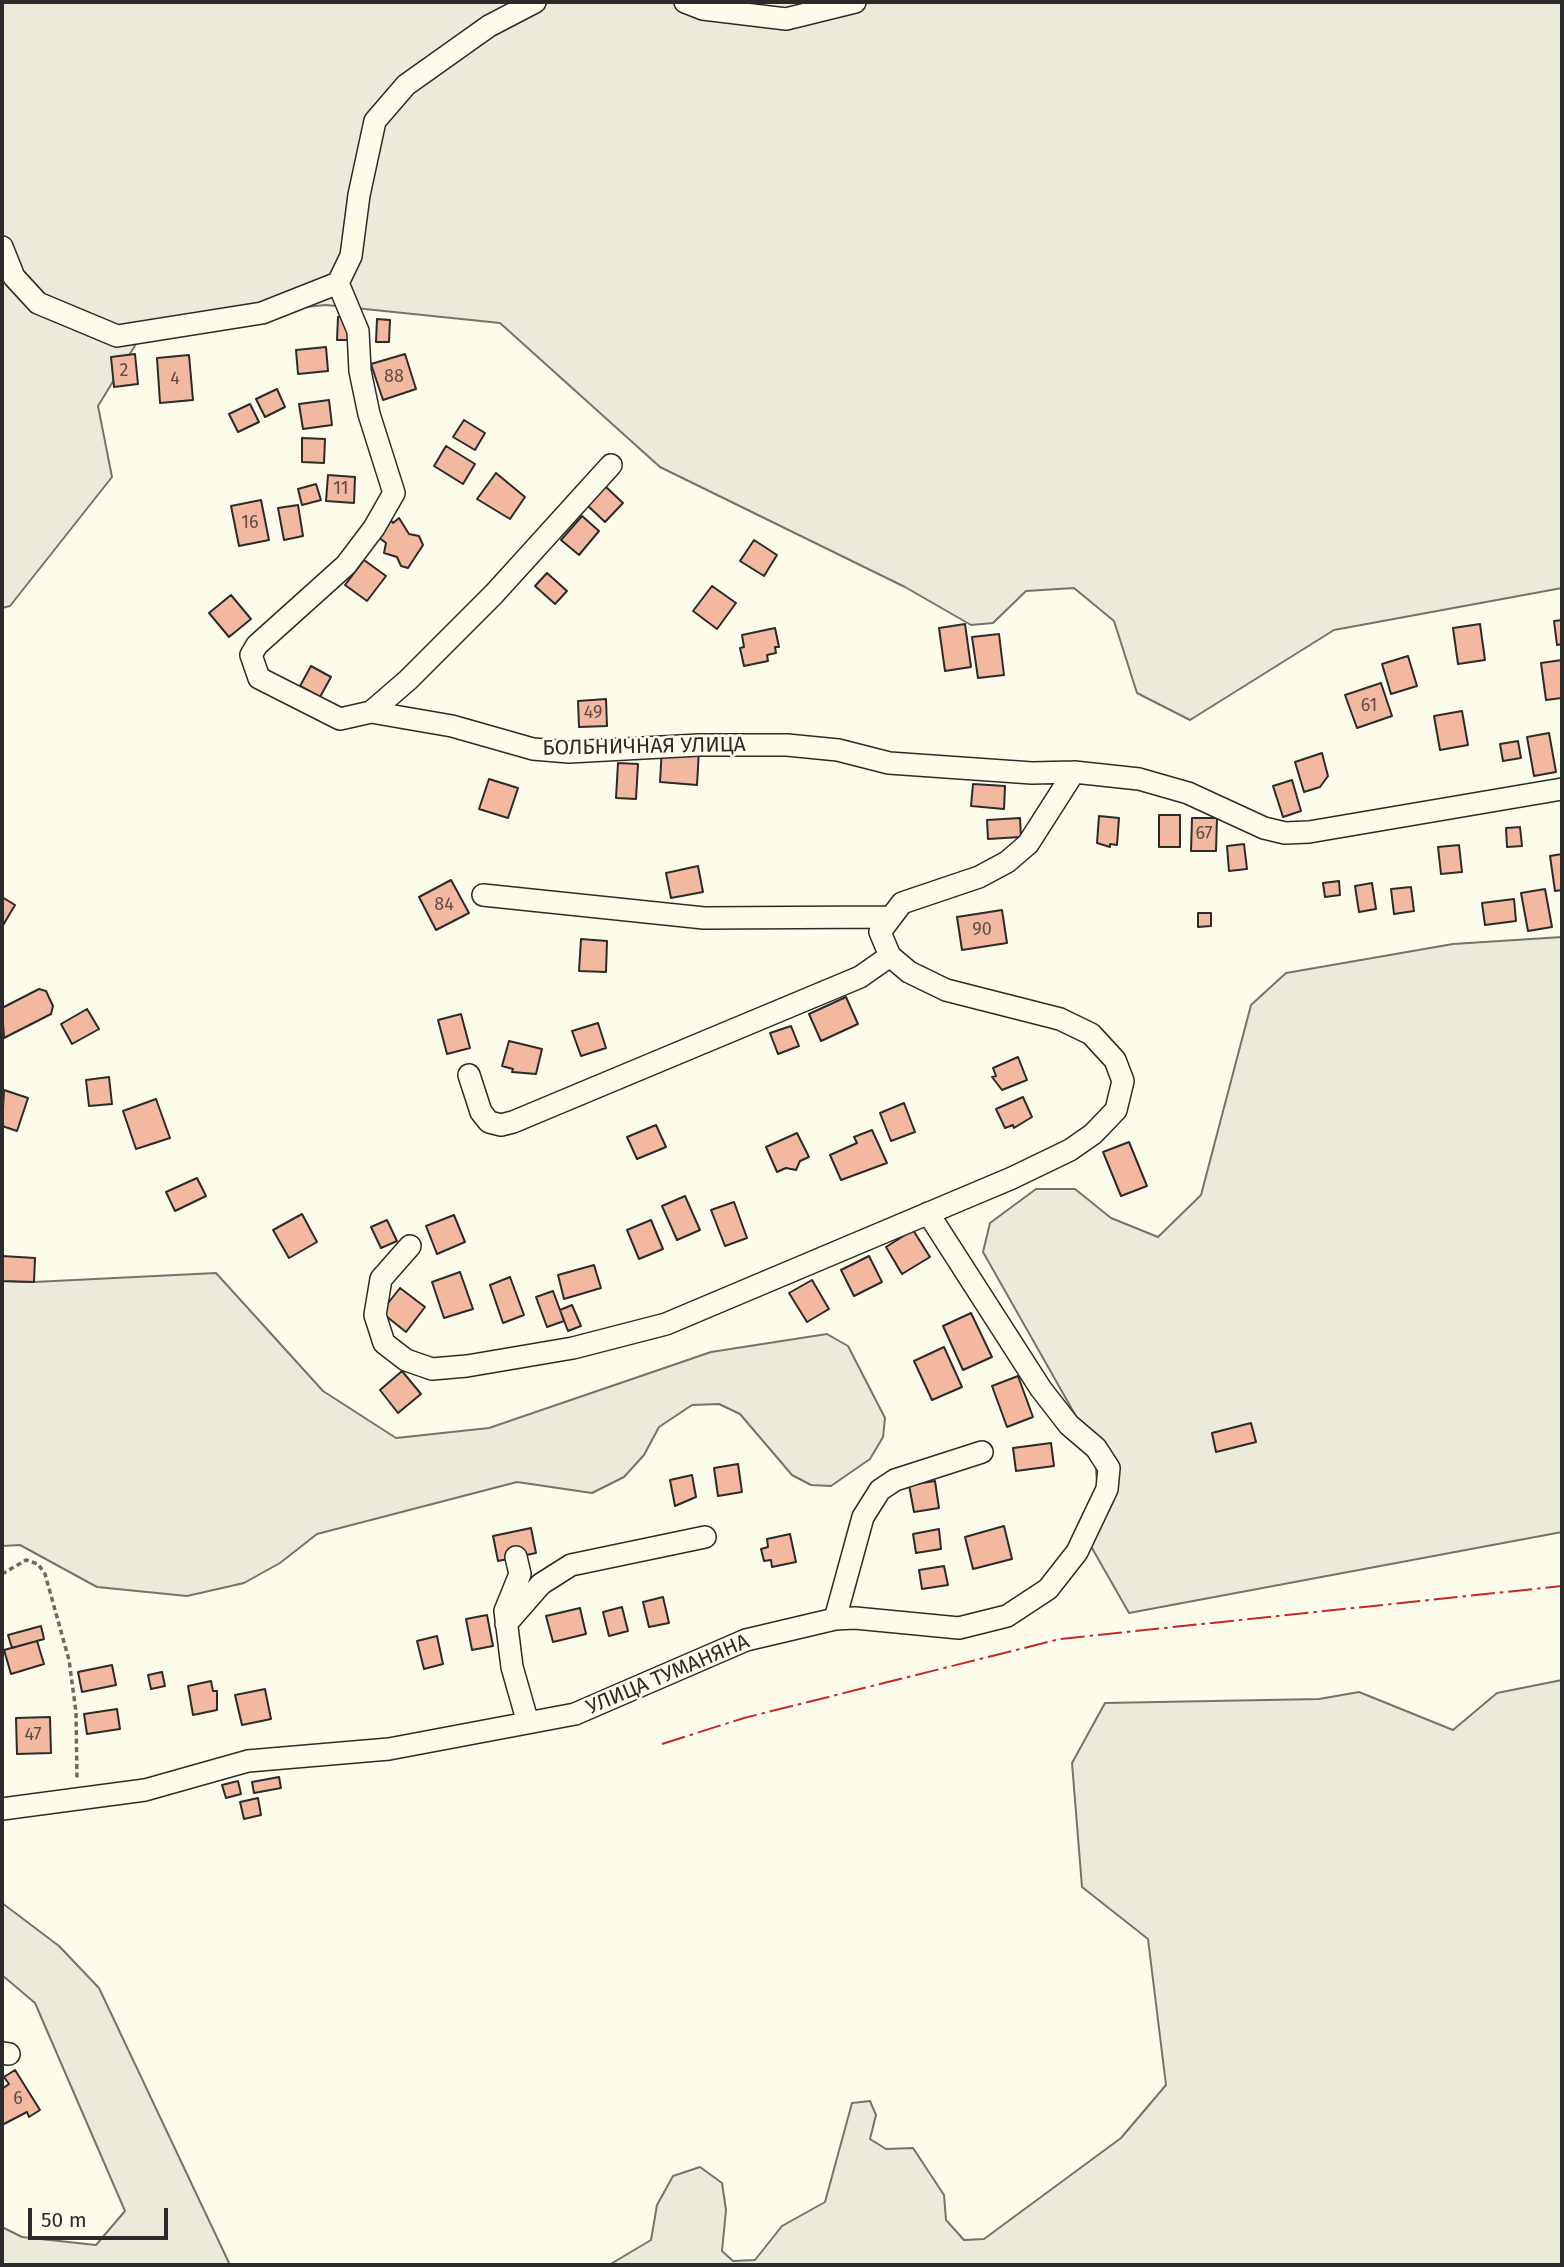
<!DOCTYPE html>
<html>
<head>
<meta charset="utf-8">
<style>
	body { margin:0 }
	#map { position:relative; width:1564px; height:2267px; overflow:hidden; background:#fdfbea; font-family:"Fira Sans",sans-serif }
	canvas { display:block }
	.frame { position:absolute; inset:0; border:4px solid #2b2b2b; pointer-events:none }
	.scale { position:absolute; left:28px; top:2208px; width:140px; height:32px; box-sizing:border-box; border:4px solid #2b2b2b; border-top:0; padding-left:9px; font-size:21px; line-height:24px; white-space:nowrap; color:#2b2b2b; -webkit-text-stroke:5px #fdfbea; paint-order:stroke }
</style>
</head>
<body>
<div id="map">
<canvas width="1564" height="2267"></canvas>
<div class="frame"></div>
<div class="scale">50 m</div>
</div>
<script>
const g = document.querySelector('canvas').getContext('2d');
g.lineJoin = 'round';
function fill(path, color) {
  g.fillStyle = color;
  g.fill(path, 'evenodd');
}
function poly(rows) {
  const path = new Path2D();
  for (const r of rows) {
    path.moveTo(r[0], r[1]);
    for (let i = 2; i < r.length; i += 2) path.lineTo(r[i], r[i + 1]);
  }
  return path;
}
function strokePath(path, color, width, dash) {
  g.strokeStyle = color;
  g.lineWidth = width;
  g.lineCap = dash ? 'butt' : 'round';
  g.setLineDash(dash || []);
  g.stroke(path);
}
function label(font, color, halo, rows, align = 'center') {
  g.font = font + ' "Fira Sans",sans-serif';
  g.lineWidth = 5;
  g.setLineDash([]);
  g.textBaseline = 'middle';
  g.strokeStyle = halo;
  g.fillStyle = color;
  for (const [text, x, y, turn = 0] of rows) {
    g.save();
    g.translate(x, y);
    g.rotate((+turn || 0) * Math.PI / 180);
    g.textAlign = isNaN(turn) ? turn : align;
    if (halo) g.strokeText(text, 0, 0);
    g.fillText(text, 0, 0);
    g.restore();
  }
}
const green = poly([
	[2,2,1562,2,1562,588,1334,630,1190,720,1137,693,1114,621,1074,588,1026,591,993,623,971,625,905,587,660,467,500,323,326,305,204,317,136,344,98,406,112,477,10,606,2,608,2,2],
	[1562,937,1562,1532,1129,1613,1084,1534,1099,1504,1094,1448,983,1252,990,1223,1036,1189,1075,1189,1111,1218,1158,1237,1201,1195,1251,1005,1286,973,1453,944,1562,937],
	[216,1273,323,1391,396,1438,489,1428,711,1352,827,1334,848,1346,885,1418,883,1437,870,1459,831,1486,811,1485,792,1475,740,1414,719,1404,692,1405,659,1427,644,1455,624,1477,592,1493,517,1482,317,1534,280,1563,244,1583,187,1596,97,1587,20,1545,2,1546,2,1281,34,1282,216,1273],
	[1562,1680,1562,2265,609,2265,651,2240,657,2205,673,2176,700,2167,722,2183,726,2210,722,2251,733,2261,755,2260,782,2226,825,2202,852,2103,870,2101,876,2115,870,2139,886,2149,913,2148,944,2195,946,2220,964,2240,984,2239,1121,2138,1166,2085,1148,1939,1082,1887,1072,1763,1105,1703,1319,1699,1359,1692,1453,1730,1497,1693,1562,1680],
	[2,1903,59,1946,99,1988,230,2265,2,2265,2,2227,22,2237,96,2245,125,2211,35,2003,2,1975,2,1903]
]);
fill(green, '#ecebdb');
strokePath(green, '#74746e', 2);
const building = poly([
	[338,317,351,317,350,340,337,340,338,317],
	[377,319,390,320,389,342,376,342,377,319],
	[326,347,328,371,298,374,296,350,326,347],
	[135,354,138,384,114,387,111,357,135,354],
	[405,354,416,389,383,400,371,364,405,354],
	[189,355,193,400,160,403,157,358,189,355],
	[277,389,285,407,265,417,256,399,277,389],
	[329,400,332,425,303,429,299,404,329,400],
	[250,404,259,422,238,432,229,414,250,404],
	[464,420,485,433,475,450,453,437,464,420],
	[302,438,325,439,324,463,302,462,302,438],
	[446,446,475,464,463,484,434,466,446,446],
	[496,473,525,497,510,519,477,499,496,473],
	[328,475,355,477,354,503,326,501,328,475],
	[316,484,321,500,302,505,298,489,316,484],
	[605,486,623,503,605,522,587,505,605,486],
	[261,500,269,540,239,546,231,506,261,500],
	[298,505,303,536,284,540,278,508,298,505],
	[582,516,599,531,579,555,561,540,582,516],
	[399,518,409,534,419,536,423,545,408,568,401,566,397,557,384,553,386,543,377,536,390,519,393,523,399,518],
	[754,540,777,555,764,576,740,561,754,540],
	[364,560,386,576,367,601,345,585,364,560],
	[547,573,567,591,555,604,535,586,547,573],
	[712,586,736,603,717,629,693,611,712,586],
	[231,595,251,619,229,637,209,613,231,595],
	[1562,620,1562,644,1557,645,1554,621,1562,620],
	[965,624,971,667,945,671,939,628,965,624],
	[1480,624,1485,660,1458,664,1453,628,1480,624],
	[775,628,779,647,775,647,776,653,767,655,768,661,744,666,740,648,744,647,742,635,775,628],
	[999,634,1004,675,978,678,972,637,999,634],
	[1408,656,1417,686,1391,694,1382,664,1408,656],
	[1562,660,1562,698,1546,700,1541,663,1562,660],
	[311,666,331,677,320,697,300,686,311,666],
	[1381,683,1392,716,1357,728,1345,695,1381,683],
	[606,699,607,726,579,727,578,701,606,699],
	[1462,711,1468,745,1440,750,1434,716,1462,711],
	[1549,733,1556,772,1534,776,1527,737,1549,733],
	[1518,741,1521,758,1503,761,1500,744,1518,741],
	[662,747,699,750,697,785,660,782,662,747],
	[1322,753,1328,776,1320,787,1304,792,1295,762,1322,753],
	[618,763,638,764,636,799,616,798,618,763],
	[489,779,518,788,508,818,479,809,489,779],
	[1292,780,1301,811,1283,817,1273,786,1292,780],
	[973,784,1005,786,1004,809,971,806,973,784],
	[1159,815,1180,815,1180,847,1159,847,1159,815],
	[1099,816,1119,818,1117,845,1110,844,1110,847,1097,843,1099,816],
	[1020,818,1021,837,988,839,987,820,1020,818],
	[1192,818,1217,818,1216,851,1191,851,1192,818],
	[1520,827,1522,846,1507,847,1506,828,1520,827],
	[1244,844,1247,869,1229,871,1227,846,1244,844],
	[1459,845,1462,872,1441,874,1438,847,1459,845],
	[1562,854,1562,890,1555,891,1550,856,1562,854],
	[698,866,703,892,671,898,666,873,698,866],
	[451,880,469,913,436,930,419,897,451,880],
	[1339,881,1340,895,1325,897,1323,883,1339,881],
	[1372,883,1376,909,1359,912,1355,886,1372,883],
	[1411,887,1414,911,1394,914,1391,889,1411,887],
	[1545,889,1552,927,1528,931,1521,893,1545,889],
	[2,897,15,905,2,927,2,897],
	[1514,899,1516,921,1485,925,1482,903,1514,899],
	[1002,910,1007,943,962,950,957,917,1002,910],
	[1198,913,1211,913,1211,926,1198,927,1198,913],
	[581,939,607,941,606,972,579,971,581,939],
	[39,989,46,991,53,1006,51,1014,4,1038,2,1008,39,989],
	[846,997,858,1024,821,1041,809,1014,846,997],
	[87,1009,99,1029,72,1044,61,1024,87,1009],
	[461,1014,470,1048,447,1054,438,1020,461,1014],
	[598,1023,606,1048,581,1056,572,1031,598,1023],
	[791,1026,799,1046,778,1054,770,1033,791,1026],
	[509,1041,542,1049,536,1074,512,1072,513,1069,502,1066,509,1041],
	[1018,1057,1027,1080,1002,1090,992,1077,996,1076,993,1068,1018,1057],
	[109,1077,112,1104,89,1106,86,1080,109,1077],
	[4,1090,28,1098,17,1131,2,1126,4,1090],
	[1023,1097,1032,1117,1014,1128,1013,1125,1005,1128,996,1109,1023,1097],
	[156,1099,170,1138,136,1149,123,1111,156,1099],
	[904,1103,915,1132,891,1141,880,1113,904,1103],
	[656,1125,666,1147,637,1159,627,1137,656,1125],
	[872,1130,887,1163,841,1180,830,1155,857,1143,854,1137,872,1130],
	[797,1133,809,1157,800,1161,796,1170,786,1168,777,1172,766,1147,797,1133],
	[1129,1142,1147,1186,1121,1196,1103,1152,1129,1142],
	[197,1178,206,1196,175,1211,166,1192,197,1178],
	[685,1196,700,1230,677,1240,662,1206,685,1196],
	[734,1202,747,1238,725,1246,711,1210,734,1202],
	[302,1214,317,1242,289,1258,273,1230,302,1214],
	[454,1215,465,1242,437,1254,426,1226,454,1215],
	[387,1220,397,1241,381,1248,371,1227,387,1220],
	[651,1220,663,1249,639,1259,627,1230,651,1220],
	[913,1230,930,1257,902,1274,886,1247,913,1230],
	[2,1256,35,1258,34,1282,2,1281,2,1256],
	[869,1256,882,1282,854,1296,841,1270,869,1256],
	[594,1265,601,1288,564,1299,558,1275,594,1265],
	[460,1272,473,1309,444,1318,432,1282,460,1272],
	[510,1277,524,1315,503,1323,490,1285,510,1277],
	[812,1280,829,1309,807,1322,789,1293,812,1280],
	[400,1288,425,1307,406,1332,381,1312,400,1288],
	[553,1291,564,1321,547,1327,536,1297,553,1291],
	[572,1305,581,1326,568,1331,560,1310,572,1305],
	[971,1313,992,1357,963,1370,943,1326,971,1313],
	[944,1347,962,1387,932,1400,914,1361,944,1347],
	[402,1371,421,1394,398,1413,380,1390,402,1371],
	[1018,1376,1033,1417,1007,1427,992,1386,1018,1376],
	[1251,1423,1256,1442,1216,1452,1212,1433,1251,1423],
	[1051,1443,1054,1466,1016,1471,1013,1448,1051,1443],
	[738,1464,742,1492,718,1496,714,1468,738,1464],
	[692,1475,696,1497,675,1506,670,1480,692,1475],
	[935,1481,939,1508,914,1512,909,1485,935,1481],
	[1004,1526,1012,1559,973,1569,965,1537,1004,1526],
	[531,1528,536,1553,498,1561,493,1536,531,1528],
	[939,1529,941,1549,916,1553,913,1534,939,1529],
	[790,1534,796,1562,772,1567,771,1560,764,1561,761,1549,768,1547,767,1539,790,1534],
	[944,1566,948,1585,922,1589,919,1570,944,1566],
	[663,1597,669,1623,649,1627,643,1602,663,1597],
	[622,1607,628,1631,609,1636,603,1612,622,1607],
	[580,1608,586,1634,553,1642,546,1616,580,1608],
	[487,1615,493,1646,472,1650,466,1619,487,1615],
	[41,1626,44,1639,12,1648,8,1635,41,1626],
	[437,1636,443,1664,424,1669,417,1641,437,1636],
	[37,1641,44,1664,11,1674,4,1650,37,1641],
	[112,1665,116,1685,82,1692,78,1672,112,1665],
	[162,1672,165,1686,151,1689,148,1675,162,1672],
	[211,1681,213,1691,217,1691,217,1710,193,1715,188,1686,211,1681],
	[265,1689,271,1719,242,1725,235,1695,265,1689],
	[117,1709,120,1729,87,1734,84,1714,117,1709],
	[50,1717,51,1753,17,1754,16,1718,50,1717],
	[279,1777,281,1788,254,1793,252,1782,279,1777],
	[238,1781,241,1794,226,1798,222,1785,238,1781],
	[258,1798,261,1815,244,1819,240,1802,258,1798],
	[15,2070,40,2110,29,2117,27,2112,2,2125,2,2089,9,2084,4,2077,15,2070]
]);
fill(building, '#f2b8a0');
strokePath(building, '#2b2b2b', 2);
const minor = poly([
	[535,2,489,26,406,85,375,121,359,195,351,256,338,283,358,331,360,371,369,414,394,493,374,528,346,565,257,645,251,655,259,678,340,719,371,712,452,726,533,749,569,752,699,745,787,745,838,750,889,763,1032,773,1074,772],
	[685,2,703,9,786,19,855,2],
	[2,247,14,277,38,303,117,336,262,313,338,283],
	[371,712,408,680,494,594,611,465],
	[483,895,704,918,889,917],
	[469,1075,481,1112,489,1122,501,1125,513,1122,860,977,890,956],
	[410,1246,381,1279,375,1315,384,1343,406,1360,432,1369,467,1366,573,1348,666,1324,1012,1178,1070,1150,1093,1134,1116,1110,1123,1081,1115,1060,1091,1034,1060,1019,946,990,909,972,890,956,880,932,902,903,979,877,1007,862,1028,844,1074,772,1139,779,1188,793,1264,828,1285,833,1309,832,1562,789],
	[516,1557,520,1574,505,1611,512,1667,528,1723],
	[835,1619,863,1517,880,1490,895,1480,982,1452],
	[506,1624,541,1584,571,1565,705,1537],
	[2,1809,145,1790,248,1761,389,1749,575,1714,746,1640,835,1619,855,1618,959,1628,1007,1616,1048,1589,1077,1552,1107,1489,1109,1468,1096,1448,1069,1425,1041,1389,928,1213],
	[2,2053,9,2054]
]);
strokePath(minor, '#2b2b2b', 24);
strokePath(poly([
	[2,1574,26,1560,38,1564,45,1574,69,1660,76,1712,77,1781]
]), '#6a6964', 3.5, [5, 3.5]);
strokePath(minor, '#fdfbea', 21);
strokePath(poly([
	[662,1744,744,1718,1060,1639,1562,1586]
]), '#c62828', 2, [24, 5, 3.5, 5]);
label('18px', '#5d4e48', null, [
	["2",124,371],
	["88",394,377],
	["4",175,379],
	["11",341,489],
	["16",250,523],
	["61",1369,706],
	["49",593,713],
	["67",1204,834],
	["84",444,905],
	["90",982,930],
	["47",33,1735],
	["6",18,2099]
]);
label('21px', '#2b2b2b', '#fdfbea', [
	["БОЛЬНИЧНАЯ УЛИЦА",644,747,-1],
	["УЛИЦА ТУМАНЯНА",668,1675,-23]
]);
</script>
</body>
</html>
